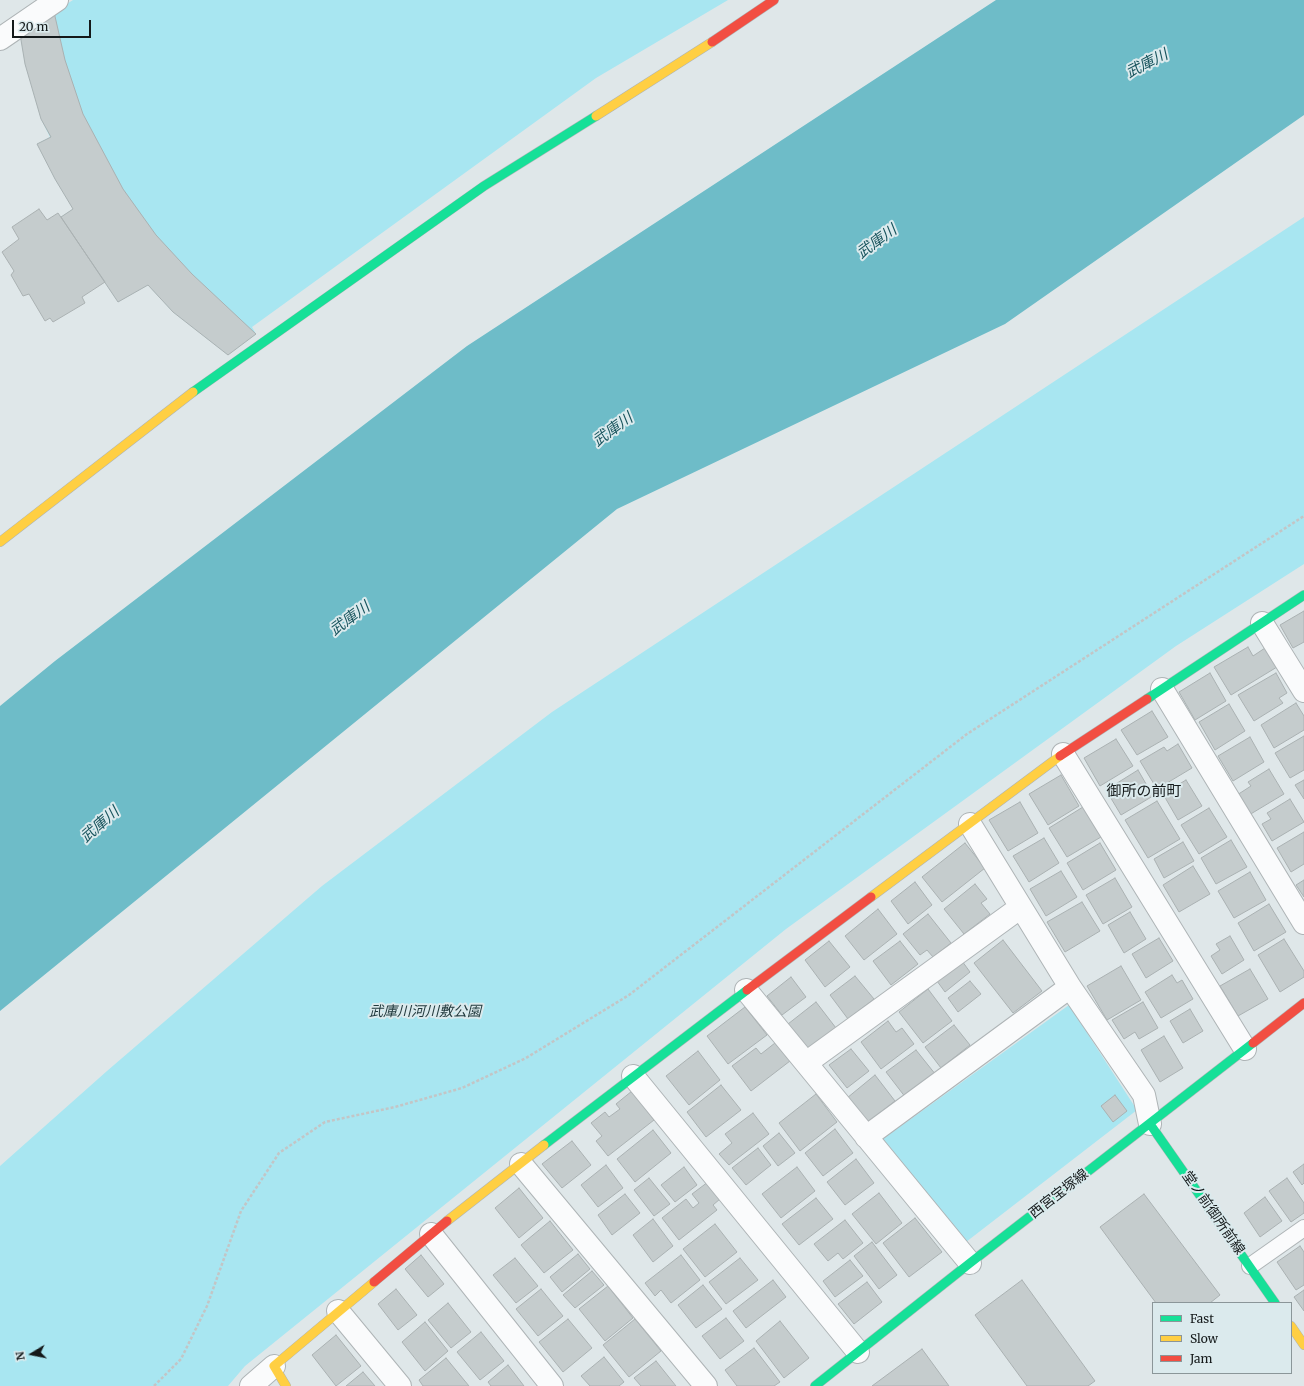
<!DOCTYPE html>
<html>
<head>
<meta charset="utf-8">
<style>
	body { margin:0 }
	#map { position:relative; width:1304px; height:1386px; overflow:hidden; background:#dfe7e9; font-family:Merriweather,serif }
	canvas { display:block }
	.legend { position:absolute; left:1152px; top:1302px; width:140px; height:72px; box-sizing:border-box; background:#dbeaed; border:1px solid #8b9699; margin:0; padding:5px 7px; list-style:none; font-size:12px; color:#14191a }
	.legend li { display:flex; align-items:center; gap:8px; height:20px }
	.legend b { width:20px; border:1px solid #8b9699 }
	.north { position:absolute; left:12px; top:1334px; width:40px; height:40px; -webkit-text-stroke:3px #dbeaed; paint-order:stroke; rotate:260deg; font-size:11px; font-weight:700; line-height:16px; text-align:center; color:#14191a }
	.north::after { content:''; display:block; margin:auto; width:14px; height:18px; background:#14191a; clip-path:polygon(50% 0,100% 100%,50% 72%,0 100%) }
	.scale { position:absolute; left:12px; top:20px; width:79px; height:18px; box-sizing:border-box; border:2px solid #14191a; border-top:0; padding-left:5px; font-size:12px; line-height:14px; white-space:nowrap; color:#14191a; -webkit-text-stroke:3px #dbeaed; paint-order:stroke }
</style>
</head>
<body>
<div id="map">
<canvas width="1304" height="1386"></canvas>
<ul class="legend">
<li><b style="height:5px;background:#16e098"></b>Fast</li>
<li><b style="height:5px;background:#ffcf43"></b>Slow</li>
<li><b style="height:5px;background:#f24e42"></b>Jam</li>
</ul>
<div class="north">N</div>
<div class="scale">20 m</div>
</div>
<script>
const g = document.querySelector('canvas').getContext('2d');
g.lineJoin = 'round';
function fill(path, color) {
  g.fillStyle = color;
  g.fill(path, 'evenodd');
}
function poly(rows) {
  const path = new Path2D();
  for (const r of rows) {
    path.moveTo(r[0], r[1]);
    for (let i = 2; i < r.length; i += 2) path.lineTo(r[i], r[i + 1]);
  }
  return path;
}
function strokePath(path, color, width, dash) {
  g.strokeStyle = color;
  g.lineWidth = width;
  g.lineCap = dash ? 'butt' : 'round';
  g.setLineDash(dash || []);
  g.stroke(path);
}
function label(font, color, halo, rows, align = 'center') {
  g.font = font + ' Merriweather,"Noto Sans JP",serif';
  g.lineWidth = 4;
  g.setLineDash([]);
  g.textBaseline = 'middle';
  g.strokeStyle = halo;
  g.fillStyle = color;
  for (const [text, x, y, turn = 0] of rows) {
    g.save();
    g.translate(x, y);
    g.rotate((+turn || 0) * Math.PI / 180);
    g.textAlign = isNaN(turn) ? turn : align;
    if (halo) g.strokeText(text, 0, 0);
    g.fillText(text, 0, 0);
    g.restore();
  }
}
fill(poly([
	[73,0,728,0,596,78,252,327,256,334,228,355,173,312,148,285,118,302,61,217,73,209,55,179,37,144,50,137,41,119,25,64,20,34],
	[1304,217,1304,564,1176,646,786,929,245,1366,228,1386,0,1386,0,1166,107,1071,322,886,552,712],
	[1069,1005,1137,1110,966,1242,883,1139]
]), '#a8e6f1');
fill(poly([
	[996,0,1304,0,1304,115,1005,324,617,509,0,1011,0,706,55,661,467,346]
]), '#6ebcc8');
const building = poly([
	[54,12,65,60,83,114,123,189,156,235,192,274,256,334,228,355,173,312,148,285,118,302,61,217,73,209,55,179,37,144,51,137,41,119,25,64,20,34,54,12],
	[39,209,47,220,58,213,105,282,82,297,85,303,53,322,50,318,45,321,29,294,23,296,11,275,14,271,2,252,19,239,12,227,39,209],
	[1304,611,1304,642,1293,648,1280,625,1304,611],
	[1248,647,1253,656,1265,648,1277,667,1231,695,1214,667,1248,647],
	[1210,673,1226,701,1195,720,1179,692,1210,673],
	[1276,673,1287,693,1279,698,1283,703,1254,721,1238,695,1276,673],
	[1296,703,1304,716,1304,730,1274,748,1261,725,1296,703],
	[1229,704,1245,731,1215,750,1199,722,1229,704],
	[1152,711,1168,737,1137,755,1121,730,1152,711],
	[1304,736,1304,770,1290,778,1275,753,1304,736],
	[1250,737,1264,762,1233,781,1218,756,1250,737],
	[1116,739,1133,766,1100,786,1084,758,1116,739],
	[1178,744,1192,768,1157,789,1140,761,1164,747,1167,751,1178,744],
	[1269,769,1284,794,1249,815,1237,795,1251,786,1248,782,1269,769],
	[1138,770,1153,796,1121,815,1106,790,1138,770],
	[1061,775,1079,806,1048,825,1029,794,1061,775],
	[1186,780,1202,806,1178,820,1163,794,1186,780],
	[1304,780,1304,799,1295,785,1304,780],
	[1290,799,1304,822,1272,841,1262,824,1271,819,1267,813,1290,799],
	[1157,801,1180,839,1148,858,1125,820,1157,801],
	[1020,802,1038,833,1008,851,989,820,1020,802],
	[1083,807,1101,837,1067,857,1049,828,1083,807],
	[1209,808,1227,837,1199,854,1181,825,1209,808],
	[1304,832,1304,864,1291,872,1277,848,1304,832],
	[1044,838,1059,863,1029,882,1013,856,1044,838],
	[1231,840,1247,867,1216,884,1201,858,1231,840],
	[1183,842,1194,861,1164,878,1154,859,1183,842],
	[965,843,985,868,942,902,922,877,965,843],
	[1100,843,1116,870,1083,890,1067,863,1100,843],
	[1193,866,1210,894,1179,912,1163,885,1193,866],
	[1061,871,1077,897,1046,916,1030,889,1061,871],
	[1250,872,1266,900,1234,918,1218,891,1250,872],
	[1115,878,1132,907,1103,924,1086,895,1115,878],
	[1304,880,1304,897,1296,885,1304,880],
	[915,882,932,905,908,924,891,901,915,882],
	[975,884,987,899,981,903,990,914,964,934,944,909,975,884],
	[1082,902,1100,931,1065,952,1047,922,1082,902],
	[1269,904,1286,932,1254,951,1238,923,1269,904],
	[878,909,897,934,864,960,845,936,878,909],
	[1130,912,1146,939,1124,953,1108,925,1130,912],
	[928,914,951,943,933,957,927,950,920,955,903,934,928,914],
	[1230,936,1244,960,1222,974,1211,956,1220,950,1216,944,1230,936],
	[1159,938,1173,961,1146,978,1132,954,1159,938],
	[1284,939,1304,971,1304,977,1280,992,1258,955,1284,939],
	[1003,940,1042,991,1013,1013,974,963,1003,940],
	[829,941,850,967,825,987,805,960,829,941],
	[900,941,918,964,891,985,873,961,900,941],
	[962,961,970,972,945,992,937,981,962,961],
	[1121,966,1141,1000,1107,1020,1087,986,1121,966],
	[1250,969,1268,999,1238,1016,1220,986,1250,969],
	[1172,975,1177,983,1182,980,1193,999,1161,1018,1145,992,1172,975],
	[855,976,874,999,848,1019,830,995,855,976],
	[791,977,806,997,782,1015,767,996,791,977],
	[970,981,981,994,958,1012,948,998,970,981],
	[928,989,952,1021,923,1043,899,1012,928,989],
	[816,1002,836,1028,808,1050,788,1024,816,1002],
	[1143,1002,1158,1028,1139,1039,1135,1032,1124,1039,1112,1020,1143,1002],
	[745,1007,767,1035,728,1064,707,1036,745,1007],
	[1190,1009,1203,1031,1183,1043,1170,1021,1190,1009],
	[888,1021,896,1032,902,1028,914,1044,881,1069,861,1042,888,1021],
	[954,1025,970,1045,941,1068,925,1047,954,1025],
	[1164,1036,1183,1068,1160,1082,1141,1050,1164,1036],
	[775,1043,790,1061,751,1091,732,1066,756,1048,761,1054,775,1043],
	[851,1049,869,1071,847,1088,829,1065,851,1049],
	[916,1050,936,1075,906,1098,886,1072,916,1050],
	[698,1051,720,1080,689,1105,666,1076,698,1051],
	[875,1075,895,1101,867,1123,847,1098,875,1075],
	[721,1085,741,1110,706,1137,687,1112,721,1085],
	[632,1091,654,1120,608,1156,596,1141,602,1136,591,1123,605,1112,609,1117,620,1109,616,1104,632,1091],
	[816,1094,837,1122,800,1151,779,1123,816,1094],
	[1115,1095,1127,1111,1113,1122,1101,1106,1115,1095],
	[753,1113,769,1134,729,1165,719,1154,732,1143,725,1134,753,1113],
	[835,1129,853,1153,823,1176,805,1153,835,1129],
	[653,1130,671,1153,635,1182,617,1159,653,1130],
	[779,1133,795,1153,778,1166,763,1146,779,1133],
	[572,1141,591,1165,562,1188,542,1164,572,1141],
	[758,1148,771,1165,746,1185,732,1168,758,1148],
	[856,1159,874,1183,845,1205,827,1182,856,1159],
	[1304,1164,1304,1183,1302,1185,1293,1172,1304,1164],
	[606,1165,623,1188,598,1207,581,1185,606,1165],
	[684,1167,697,1185,675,1202,661,1185,684,1167],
	[797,1167,815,1191,781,1218,762,1194,797,1167],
	[649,1178,670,1204,654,1216,634,1190,649,1178],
	[1287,1178,1304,1203,1304,1213,1291,1222,1269,1191,1287,1178],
	[708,1182,720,1199,713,1205,717,1210,679,1240,662,1218,686,1199,693,1208,699,1203,692,1194,708,1182],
	[519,1188,543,1218,519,1238,495,1208,519,1188],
	[879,1193,902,1223,876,1244,852,1214,879,1193],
	[625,1194,640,1213,612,1235,598,1215,625,1194],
	[1144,1194,1220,1295,1210,1303,1156,1303,1100,1227,1144,1194],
	[1265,1197,1282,1221,1260,1237,1244,1213,1265,1197],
	[816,1198,833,1219,799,1245,782,1224,816,1198],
	[915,1218,942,1252,909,1277,883,1243,915,1218],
	[653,1219,673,1246,653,1262,633,1235,653,1219],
	[845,1220,863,1243,843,1259,838,1253,828,1261,814,1244,845,1220],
	[550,1221,573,1250,544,1273,521,1245,550,1221],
	[715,1224,737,1252,705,1277,683,1249,715,1224],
	[872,1242,897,1275,879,1289,854,1256,872,1242],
	[1300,1246,1304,1252,1304,1285,1296,1290,1277,1262,1300,1246],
	[578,1254,590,1269,562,1292,550,1277,578,1254],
	[421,1255,444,1284,428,1297,405,1269,421,1255],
	[681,1255,700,1280,671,1303,661,1290,655,1296,645,1283,681,1255],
	[515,1258,538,1286,516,1303,493,1275,515,1258],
	[740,1258,758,1280,726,1304,709,1282,740,1258],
	[850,1260,863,1276,835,1297,823,1281,850,1260],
	[592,1271,604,1285,575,1308,563,1295,592,1271],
	[773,1280,786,1297,746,1328,733,1311,773,1280],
	[1022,1280,1095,1381,1088,1386,1027,1386,975,1315,1022,1280],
	[867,1282,882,1302,854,1324,838,1304,867,1282],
	[703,1285,722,1309,696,1328,678,1305,703,1285],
	[608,1286,633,1318,605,1341,579,1309,608,1286],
	[396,1289,417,1315,398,1330,378,1304,396,1289],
	[541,1289,563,1316,538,1336,516,1309,541,1289],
	[1304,1290,1304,1311,1294,1297,1304,1290],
	[448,1303,471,1332,451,1348,428,1320,448,1303],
	[726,1318,744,1341,720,1359,702,1336,726,1318],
	[568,1319,592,1348,563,1372,539,1342,568,1319],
	[635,1319,661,1351,629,1377,603,1345,635,1319],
	[780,1321,809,1358,784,1378,756,1341,780,1321],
	[425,1322,448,1351,425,1371,402,1342,425,1322],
	[481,1332,504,1361,480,1380,457,1352,481,1332],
	[336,1335,361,1366,336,1386,312,1355,336,1335],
	[754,1348,780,1382,774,1386,737,1386,725,1370,754,1348],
	[922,1349,949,1386,872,1386,922,1349],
	[604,1357,624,1382,619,1386,590,1386,581,1376,604,1357],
	[446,1358,469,1386,423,1386,419,1380,446,1358],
	[656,1361,676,1386,641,1386,634,1378,656,1361],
	[508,1365,524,1386,491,1386,488,1382,508,1365],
	[363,1372,375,1386,346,1386,363,1372]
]);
fill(building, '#c5cccd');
strokePath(building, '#aab1b2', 1);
const lane = poly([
	[1250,1266,1304,1228]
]);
const street = poly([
	[0,39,57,0],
	[1262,623,1304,691],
	[1162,689,1304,923],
	[1063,754,1245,1049],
	[970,824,1070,987,1144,1095,1150,1124],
	[746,990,970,1263],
	[806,1063,1021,907],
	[633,1076,858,1352],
	[866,1137,1070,987],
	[521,1164,706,1386],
	[431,1234,552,1386],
	[338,1311,400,1386],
	[251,1386,274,1366]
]);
const fast = poly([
	[193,392,484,186,596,116],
	[1147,699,1304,595],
	[1150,1124,1275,1303],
	[544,1145,747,990],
	[815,1386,970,1263,1253,1043]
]);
const slow = poly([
	[596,116,712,42],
	[0,542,193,392],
	[871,897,1060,756],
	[447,1221,544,1145],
	[1291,1326,1304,1345],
	[286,1386,274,1366,374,1282]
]);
const jam = poly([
	[712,42,774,0],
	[1060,756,1147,699],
	[747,990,871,897],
	[1253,1043,1304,1003],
	[374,1282,447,1221]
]);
strokePath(lane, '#aeb4b6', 18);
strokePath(street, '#aeb4b6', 24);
strokePath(fast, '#aeb4b6', 10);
strokePath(slow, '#aeb4b6', 10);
strokePath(jam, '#aeb4b6', 10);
strokePath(poly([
	[154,1386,181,1359,207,1306,241,1211,279,1153,325,1122,395,1107,462,1088,526,1058,629,995,967,734,1304,516]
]), '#c3c5c6', 2.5, [3, 2]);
strokePath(lane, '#fafbfc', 16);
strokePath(street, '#fafbfc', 22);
strokePath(fast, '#16e098', 9);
strokePath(slow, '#ffcf43', 9);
strokePath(jam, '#f24e42', 9);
label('italic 14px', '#223a3e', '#dbeaed', [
	["武庫川河川敷公園",425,1012]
]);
label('14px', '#14191a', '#dbeaed', [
	["西宮宝塚線",1059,1194,-38],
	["堂ノ前御所前線",1213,1213,55]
]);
label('italic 15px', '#18545d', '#dbeaed', [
	["武庫川",1147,64,-27],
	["武庫川",877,242,-36],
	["武庫川",613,430,-36],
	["武庫川",350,619,-36],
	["武庫川",100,825,-41]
]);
label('15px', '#14191a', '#dbeaed', [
	["御所の前町",1144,792]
]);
</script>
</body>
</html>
